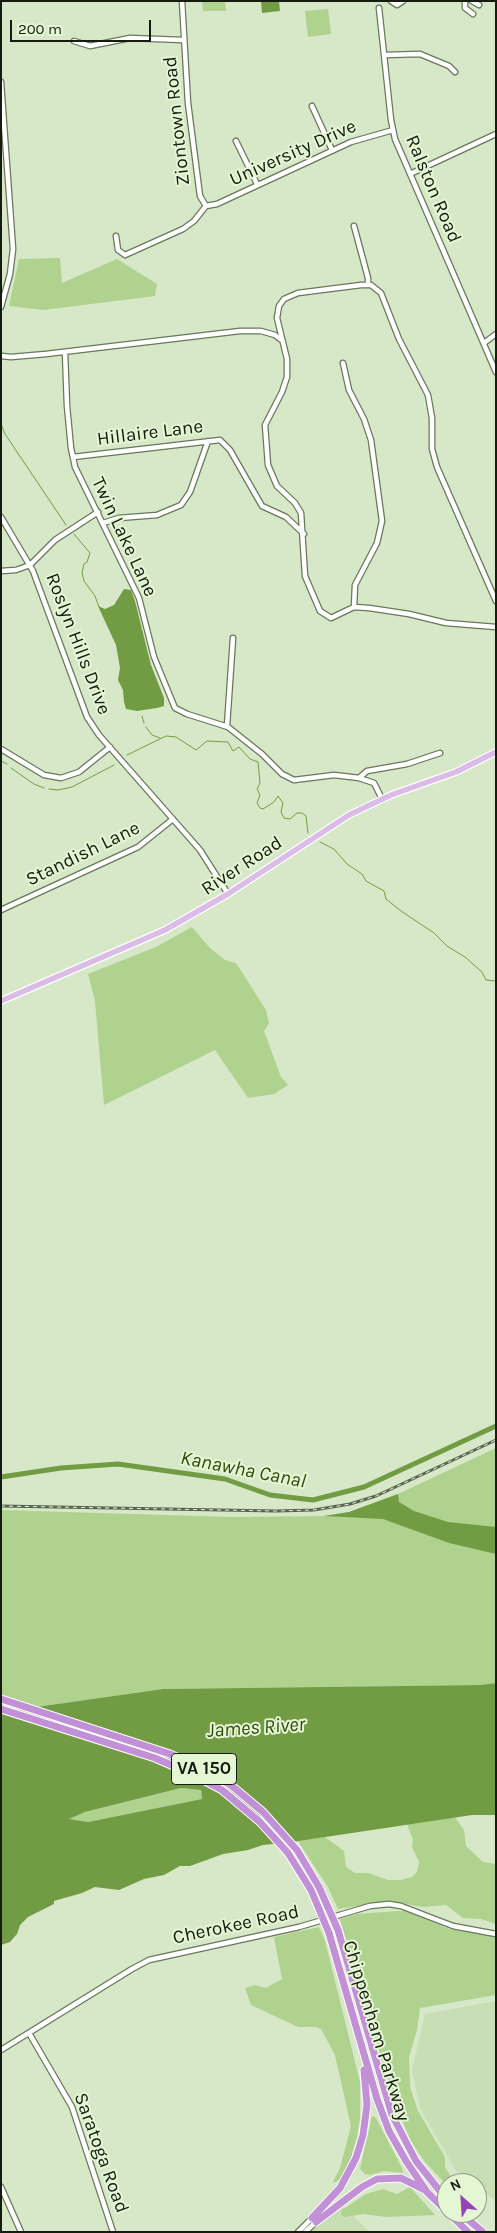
<!DOCTYPE html>
<html>
<head>
<meta charset="utf-8">
<style>
	body { margin:0 }
	#map { position:relative; width:497px; height:2233px; overflow:hidden; background:#d6e8c7; font-family:Karla,sans-serif }
	canvas { display:block }
	.frame { position:absolute; inset:0; border:2px solid #151b0f; pointer-events:none }
	.north { position:absolute; left:437px; top:2173px; width:50px; height:50px; box-sizing:border-box; background:#e4f6d4; border:1px solid #919e85; border-radius:50%; rotate:334deg; font-size:14px; font-weight:700; line-height:20px; text-align:center; color:#151b0f }
	.north::after { content:''; display:block; margin:auto; width:18px; height:22px; background:#9546b6; clip-path:polygon(50% 0,100% 100%,50% 72%,0 100%) }
	.scale { position:absolute; left:10px; top:20px; width:141px; height:22px; box-sizing:border-box; border:2px solid #151b0f; border-top:0; padding-left:6px; font-size:15px; line-height:18px; white-space:nowrap; color:#151b0f; -webkit-text-stroke:4px #e4f6d4; paint-order:stroke }
</style>
</head>
<body>
<div id="map">
<canvas width="497" height="2233"></canvas>
<div class="frame"></div>
<div class="north">N</div>
<div class="scale">200 m</div>
</div>
<script>
const g = document.querySelector('canvas').getContext('2d');
g.lineJoin = 'round';
function fill(path, color) {
  g.fillStyle = color;
  g.fill(path, 'evenodd');
}
function poly(rows) {
  const path = new Path2D();
  for (const r of rows) {
    path.moveTo(r[0], r[1]);
    for (let i = 2; i < r.length; i += 2) path.lineTo(r[i], r[i + 1]);
  }
  return path;
}
function strokePath(path, color, width, dash) {
  g.strokeStyle = color;
  g.lineWidth = width;
  g.lineCap = dash ? 'butt' : 'round';
  g.setLineDash(dash || []);
  g.stroke(path);
}
function label(font, color, halo, rows, align = 'center') {
  g.font = font + ' Karla,sans-serif';
  g.lineWidth = 4;
  g.setLineDash([]);
  g.textBaseline = 'middle';
  g.strokeStyle = halo;
  g.fillStyle = color;
  for (const [text, x, y, turn = 0] of rows) {
    g.save();
    g.translate(x, y);
    g.rotate((+turn || 0) * Math.PI / 180);
    g.textAlign = isNaN(turn) ? turn : align;
    if (halo) g.strokeText(text, 0, 0);
    g.fillText(text, 0, 0);
    g.restore();
  }
}
fill(poly([
	[496,2001,496,2201,477,2187,477,2183,472,2183,456,2171,420,2108,412,2070,425,2014],
	[341,2204,370,2232,309,2232,328,2214]
]), '#c8deb5');
fill(poly([
	[202,1,225,1,226,11,203,11],
	[328,9,331,34,308,37,305,11],
	[60,258,62,283,117,259,157,284,155,296,43,310,9,306,19,259],
	[192,927,210,948,225,960,236,963,266,1010,269,1023,264,1031,281,1077,288,1085,274,1094,248,1098,215,1050,104,1105,95,1001,88,974,156,947],
	[496,1448,496,1683,480,1685,163,1689,1,1712,1,1510,233,1517,324,1516,349,1512,398,1494],
	[181,1788,201,1790,202,1799,88,1822,68,1819,85,1812],
	[455,1817,464,1830,466,1846,483,1862,496,1864,496,1924,481,1919,463,1918,446,1905,423,1907,388,1901,338,1909,328,1887,298,1841,325,1837,344,1851,346,1867,355,1873,368,1873,388,1880,400,1880,412,1877,417,1872,419,1862,412,1847,413,1840,407,1824],
	[398,1911,406,1911,449,1929,496,1936,496,1995,420,2008,417,2030,409,2057,410,2087,418,2111,445,2157,445,2167,450,2175,450,2179,444,2182,425,2162,411,2141,394,2101,340,1919,357,1914],
	[319,1927,325,1941,360,2082,360,2118,357,2137,349,2164,341,2179,336,2182,333,2182,340,2168,351,2126,335,2055,321,2029,315,2027,298,2027,251,2005,245,1988,255,1985,266,1988,282,1979,274,1937],
	[372,2116,376,2118,402,2168,403,2173,384,2171,370,2175,365,2174,360,2169],
	[410,2187,435,2215,386,2217,363,2214,344,2217,341,2215,342,2210,366,2194,383,2189,397,2194]
]), '#b0d28f');
fill(poly([
	[261,1,279,1,280,11,262,13],
	[124,589,131,590,135,601,151,665,164,698,164,706,157,708,137,711,126,709,124,702,123,690,118,680,120,668,116,645,98,606,105,609,114,605],
	[398,1494,399,1502,414,1511,448,1522,496,1527,496,1554,449,1543,383,1519,324,1516,349,1512],
	[496,1683,496,1815,472,1815,292,1842,263,1845,248,1850,223,1854,190,1866,180,1866,164,1875,144,1879,119,1890,95,1887,82,1893,54,1901,54,1904,28,1917,20,1925,17,1934,10,1942,1,1945,1,1712,163,1689,480,1685],
	[181,1788,201,1790,202,1799,88,1822,69,1819,85,1812]
]), '#729c44');
strokePath(poly([
	[1,424,5,434,66,525],
	[74,534,90,553,87,562,84,564,82,573,84,581,95,596,99,607],
	[142,716,144,723],
	[146,727,152,735,160,738],
	[127,755,166,736,176,737,196,750,207,741,228,742,233,751,239,747,250,759,258,762,260,783,257,789,260,795,257,803,260,808,263,809,274,802,278,796,283,803,281,812,284,818,290,819,297,813,302,813,306,816,308,833],
	[1,761,7,764],
	[11,768,34,784,44,788],
	[49,789,58,790,72,787,114,765],
	[320,842,334,849,347,864,362,874,366,881,384,891,386,899,401,911,434,933,447,946,465,957,482,972,486,980,496,981]
]), '#729c44', 1);
strokePath(poly([
	[1,1477,61,1468,118,1464,225,1479,270,1495,313,1500,364,1487,496,1426]
]), '#729c44', 5);
const minor = poly([
	[182,1,188,103,200,196,206,206],
	[391,1,397,5,403,1],
	[465,1,465,8,473,14],
	[472,1,479,5],
	[379,8,391,120,395,139,496,372],
	[74,41,90,46,130,38,183,40],
	[385,55,420,54,449,66,455,72],
	[1,82,13,249,10,274,1,307],
	[312,106,332,150],
	[236,141,257,184],
	[410,174,496,134],
	[206,206,217,204,351,142,393,130],
	[354,226,368,278,368,285],
	[116,236,118,250,125,255,183,229,194,221,206,206],
	[484,343,496,334],
	[65,352,67,406,71,448,75,467,139,598,154,657,175,708,187,714,228,727,262,754,282,774,294,780,334,775,359,778,374,783,382,799],
	[1,356,11,357,46,354,240,331,261,331,275,335,280,339],
	[343,363,349,390,364,419,371,440,382,521,377,543,355,585,354,607],
	[73,457,220,440,230,450,262,506,286,517,304,534],
	[1,517,33,571,87,717,99,735,200,850,228,894],
	[103,523,119,518,157,515,181,505,190,492,208,441],
	[1,571,16,570,30,565,55,540,98,512],
	[496,601,437,467,432,449,432,418,428,395,399,339,381,293,371,285,361,285,298,293,284,299,279,306,277,318,287,359,287,377,282,392,265,425,268,465,277,486,295,503,301,513,305,576,320,611,331,618,354,607,369,608,409,614,446,623,496,627],
	[227,726,233,638],
	[1,749,44,775,61,778,79,772,110,747],
	[359,778,367,771,407,764,440,753],
	[1,910,138,847,173,819],
	[29,2033,72,2107,113,2232],
	[1,2050,132,1969,149,1960,299,1927,370,1906,389,1904,401,1906,453,1926,496,1934],
	[1,2187,21,2232],
	[298,2232,312,2218],
	[305,2232,316,2222]
]);
const major = poly([
	[1,1001,165,930,228,894,349,815,391,795,456,772,496,752]
]);
const highway = poly([
	[338,1930,392,2115,416,2161,447,2200],
	[329,1933,377,2099,389,2131,406,2161,427,2192,468,2232],
	[460,2213,483,2232],
	[312,2218,340,2188,356,2158,363,2135,367,2105,364,2070],
	[316,2222,362,2187,377,2179,401,2178,423,2189]
]);
strokePath(minor, '#68785a', 7);
strokePath(major, '#fff', 8);
strokePath(highway, '#fff', 9);
strokePath(minor, '#fff', 4.5);
strokePath(major, '#dabce7', 5.5);
strokePath(highway, '#c190d7', 7);
const rail = poly([
	[1,1506,276,1511,314,1510,350,1504,376,1496,496,1440]
]);
strokePath(rail, '#5a6451', 3);
strokePath(rail, '#e4f6d4', 1, [4]);
const highwayBridge = poly([
	[1,1699,170,1754,202,1768,232,1786,263,1812,297,1850,319,1887,338,1930],
	[1,1709,155,1758,192,1774,222,1790,260,1822,288,1853,311,1890,329,1933]
]);
strokePath(highwayBridge, '#fff', 9, []);
strokePath(highwayBridge, '#c190d7', 7);
for (const [x, y, w] of [
	[204,1769,65]
]) {
  const box = new Path2D();
  box.roundRect(x - w / 2, y - 15.5, w, 31, 4);
  g.fillStyle = '#e4f6d4';
  g.fill(box);
  strokePath(box, '#151b0f', 1);
}
label('bold 18px', '#151b0f', null, [
	["VA 150",204,1769]
]);
label('19px', '#151b0f', '#e4f6d4', [
	["Ziontown Road",177,121,-96],
	["University Drive",293,153,-24],
	["Ralston Road",433,189,67],
	["Hillaire Lane",150,433,-7],
	["Twin Lake Lane",124,537,65],
	["Roslyn Hills Drive",78,644,69],
	["Standish Lane",83,854,-26],
	["River Road",242,866,-33],
	["Cherokee Road",236,1925,-12],
	["Chippenham Parkway",376,2031,73],
	["Saratoga Road",101,2153,70]
]);
label('italic 20px', '#304b0a', '#e4f6d4', [
	["Kanawha Canal",243,1470,11],
	["James River",256,1728,-4]
]);
</script>
</body>
</html>
